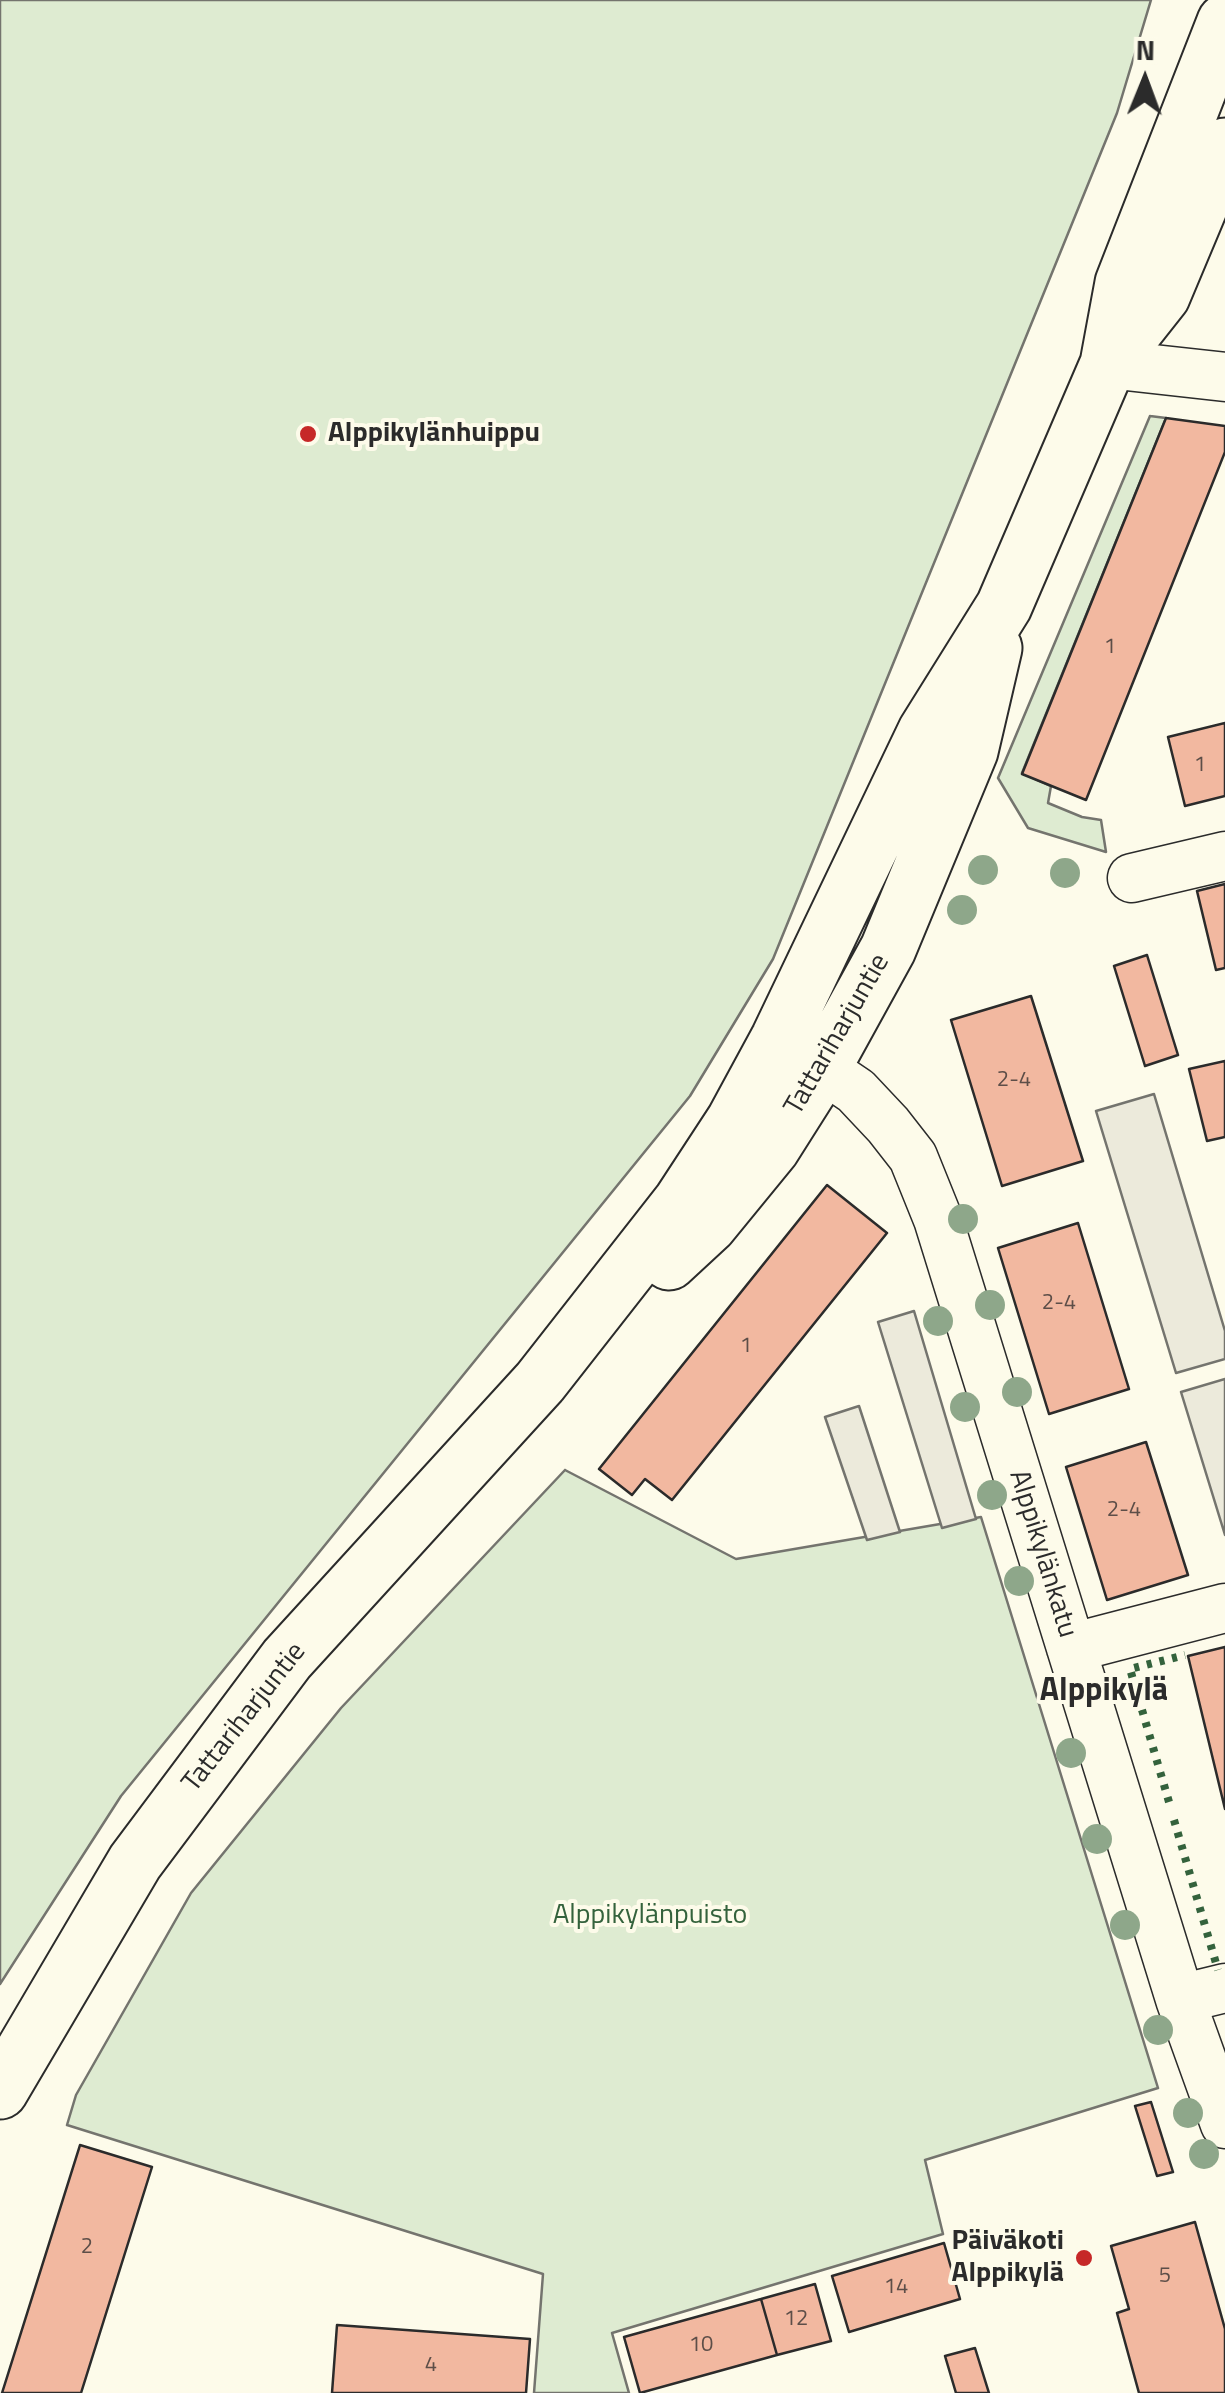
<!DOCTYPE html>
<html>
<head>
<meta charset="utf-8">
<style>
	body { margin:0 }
	#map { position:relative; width:1225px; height:2393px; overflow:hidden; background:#fdfbea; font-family:"Titillium Web",sans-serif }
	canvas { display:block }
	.north { position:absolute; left:1095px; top:30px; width:100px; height:100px; -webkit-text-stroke:8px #fdfbea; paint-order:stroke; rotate:1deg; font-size:28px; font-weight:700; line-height:40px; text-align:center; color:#2b2b2b }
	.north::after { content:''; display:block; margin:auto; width:35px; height:45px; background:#2b2b2b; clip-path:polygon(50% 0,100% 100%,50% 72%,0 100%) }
</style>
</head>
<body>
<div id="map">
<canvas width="1225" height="2393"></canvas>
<div class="north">N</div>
</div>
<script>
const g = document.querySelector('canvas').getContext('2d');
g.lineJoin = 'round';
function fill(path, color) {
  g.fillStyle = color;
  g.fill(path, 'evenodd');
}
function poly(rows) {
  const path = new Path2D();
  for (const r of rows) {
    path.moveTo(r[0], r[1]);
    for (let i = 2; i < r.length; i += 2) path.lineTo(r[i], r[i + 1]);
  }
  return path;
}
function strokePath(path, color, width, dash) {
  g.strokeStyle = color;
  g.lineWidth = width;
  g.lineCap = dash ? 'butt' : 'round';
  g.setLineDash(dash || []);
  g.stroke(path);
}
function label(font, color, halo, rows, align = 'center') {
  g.font = font + ' "Titillium Web",sans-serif';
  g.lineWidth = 8;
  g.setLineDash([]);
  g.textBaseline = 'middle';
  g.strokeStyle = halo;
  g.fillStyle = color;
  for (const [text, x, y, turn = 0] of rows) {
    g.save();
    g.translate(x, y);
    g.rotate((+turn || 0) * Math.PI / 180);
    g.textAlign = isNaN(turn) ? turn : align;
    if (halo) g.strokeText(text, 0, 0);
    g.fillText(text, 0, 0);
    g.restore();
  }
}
const green = poly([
	[0,0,1151,0,1117,113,773,959,690,1096,121,1796,0,1984,0,0],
	[1150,416,1166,418,1022,773,1051,786,1048,803,1082,817,1101,820,1106,852,1028,828,998,778,1150,416],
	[565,1470,736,1559,981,1517,1158,2088,925,2160,943,2234,612,2333,629,2393,534,2393,543,2274,67,2125,76,2095,191,1893,341,1708,565,1470]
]);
fill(green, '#deebd1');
strokePath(green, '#74746e', 2.5);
const parking = poly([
	[1154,1094,1225,1331,1225,1359,1176,1373,1096,1111,1154,1094],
	[914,1311,976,1519,942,1528,878,1322,914,1311],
	[1225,1379,1225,1535,1181,1392,1225,1379],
	[859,1406,900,1532,867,1540,825,1417,859,1406]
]);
fill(parking, '#eceadb');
strokePath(parking, '#74746e', 2.5);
const building = poly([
	[1166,418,1225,426,1225,452,1086,800,1022,774,1166,418],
	[1225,723,1225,796,1185,806,1168,737,1225,723],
	[1225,884,1225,968,1216,970,1197,891,1225,884],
	[1147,955,1178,1055,1145,1066,1114,966,1147,955],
	[1031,996,1083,1161,1002,1186,951,1020,1031,996],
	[1225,1061,1225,1137,1207,1141,1189,1069,1225,1061],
	[827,1185,887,1233,672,1500,645,1479,632,1495,599,1469,827,1185],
	[1078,1223,1129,1389,1049,1414,998,1248,1078,1223],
	[1146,1442,1188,1575,1107,1600,1066,1467,1146,1442],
	[1225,1647,1225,1809,1188,1656,1225,1647],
	[1151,2102,1173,2172,1157,2176,1135,2106,1151,2102],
	[80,2145,152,2167,81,2393,2,2393,80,2145],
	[1195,2222,1225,2329,1225,2393,1139,2393,1117,2313,1129,2309,1111,2246,1195,2222],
	[944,2243,960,2299,849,2332,832,2276,944,2243],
	[815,2284,831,2341,777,2355,761,2299,815,2284],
	[761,2299,777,2355,640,2393,624,2337,761,2299],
	[337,2325,530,2339,526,2393,332,2393,337,2325],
	[975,2348,989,2393,956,2393,945,2356,975,2348]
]);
fill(building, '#f2b8a0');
strokePath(building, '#2b2b2b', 2.5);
const minor = poly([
	[1108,364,1225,377],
	[1132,878,1225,856],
	[794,1049,856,1091,888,1125,913,1157,938,1219,1180,1999,1225,2124],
	[1071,1648,1225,1608],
	[1180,1999,1225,1988]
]);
const major = poly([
	[1113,358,1162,296,1225,146],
	[669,1262,709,1225,772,1148,822,1069,888,949,970,751,994,648],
	[0,2091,135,1862,287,1659,540,1382,681,1202,734,1121,779,1038,926,731,1004,606,1108,364,1123,283,1225,22]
]);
strokePath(minor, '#2b2b2b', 51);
strokePath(major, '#2b2b2b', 59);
strokePath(minor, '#fdfbea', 48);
strokePath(major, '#fdfbea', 55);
strokePath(poly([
	[1169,1802,1130,1669,1185,1655],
	[1174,1820,1218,1970]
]), '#34623c', 8, [5, 8]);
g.fillStyle = '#8ea78a';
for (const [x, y] of [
	[983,870],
	[1065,873],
	[962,910],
	[963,1219],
	[990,1305],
	[938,1321],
	[1017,1392],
	[965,1407],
	[992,1495],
	[1019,1581],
	[1071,1753],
	[1097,1839],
	[1125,1925],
	[1158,2030],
	[1188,2113],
	[1204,2154]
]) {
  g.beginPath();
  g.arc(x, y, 15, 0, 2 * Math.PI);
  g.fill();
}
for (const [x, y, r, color] of [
	[308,434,10,"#c62828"],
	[1084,2258,10,"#c62828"]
]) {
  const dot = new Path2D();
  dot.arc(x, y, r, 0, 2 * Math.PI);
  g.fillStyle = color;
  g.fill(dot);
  strokePath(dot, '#fdfbea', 4);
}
label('22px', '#5d4e48', null, [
	["1",1110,648],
	["1",1200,766],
	["2-4",1014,1081],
	["2-4",1059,1304],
	["1",746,1347],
	["2-4",1124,1511],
	["2",87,2248],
	["5",1165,2277],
	["14",896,2288],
	["12",796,2320],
	["10",701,2346],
	["4",431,2366]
]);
label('bold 28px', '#2b2b2b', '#fdfbea', [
	["Alppikylänhuippu",328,434],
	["Päiväkoti",1064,2242,"right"],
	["Alppikylä",1064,2274,"right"]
], 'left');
label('28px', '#2b2b2b', '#fdfbea', [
	["Tattariharjuntie",838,1035,-60],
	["Alppikylänkatu",1042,1554,73],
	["Tattariharjuntie",245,1718,-52]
]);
label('28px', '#34623c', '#fdfbea', [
	["Alppikylänpuisto",650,1916]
]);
label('bold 32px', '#2b2b2b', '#fdfbea', [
	["Alppikylä",1104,1692]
]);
</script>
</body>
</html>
